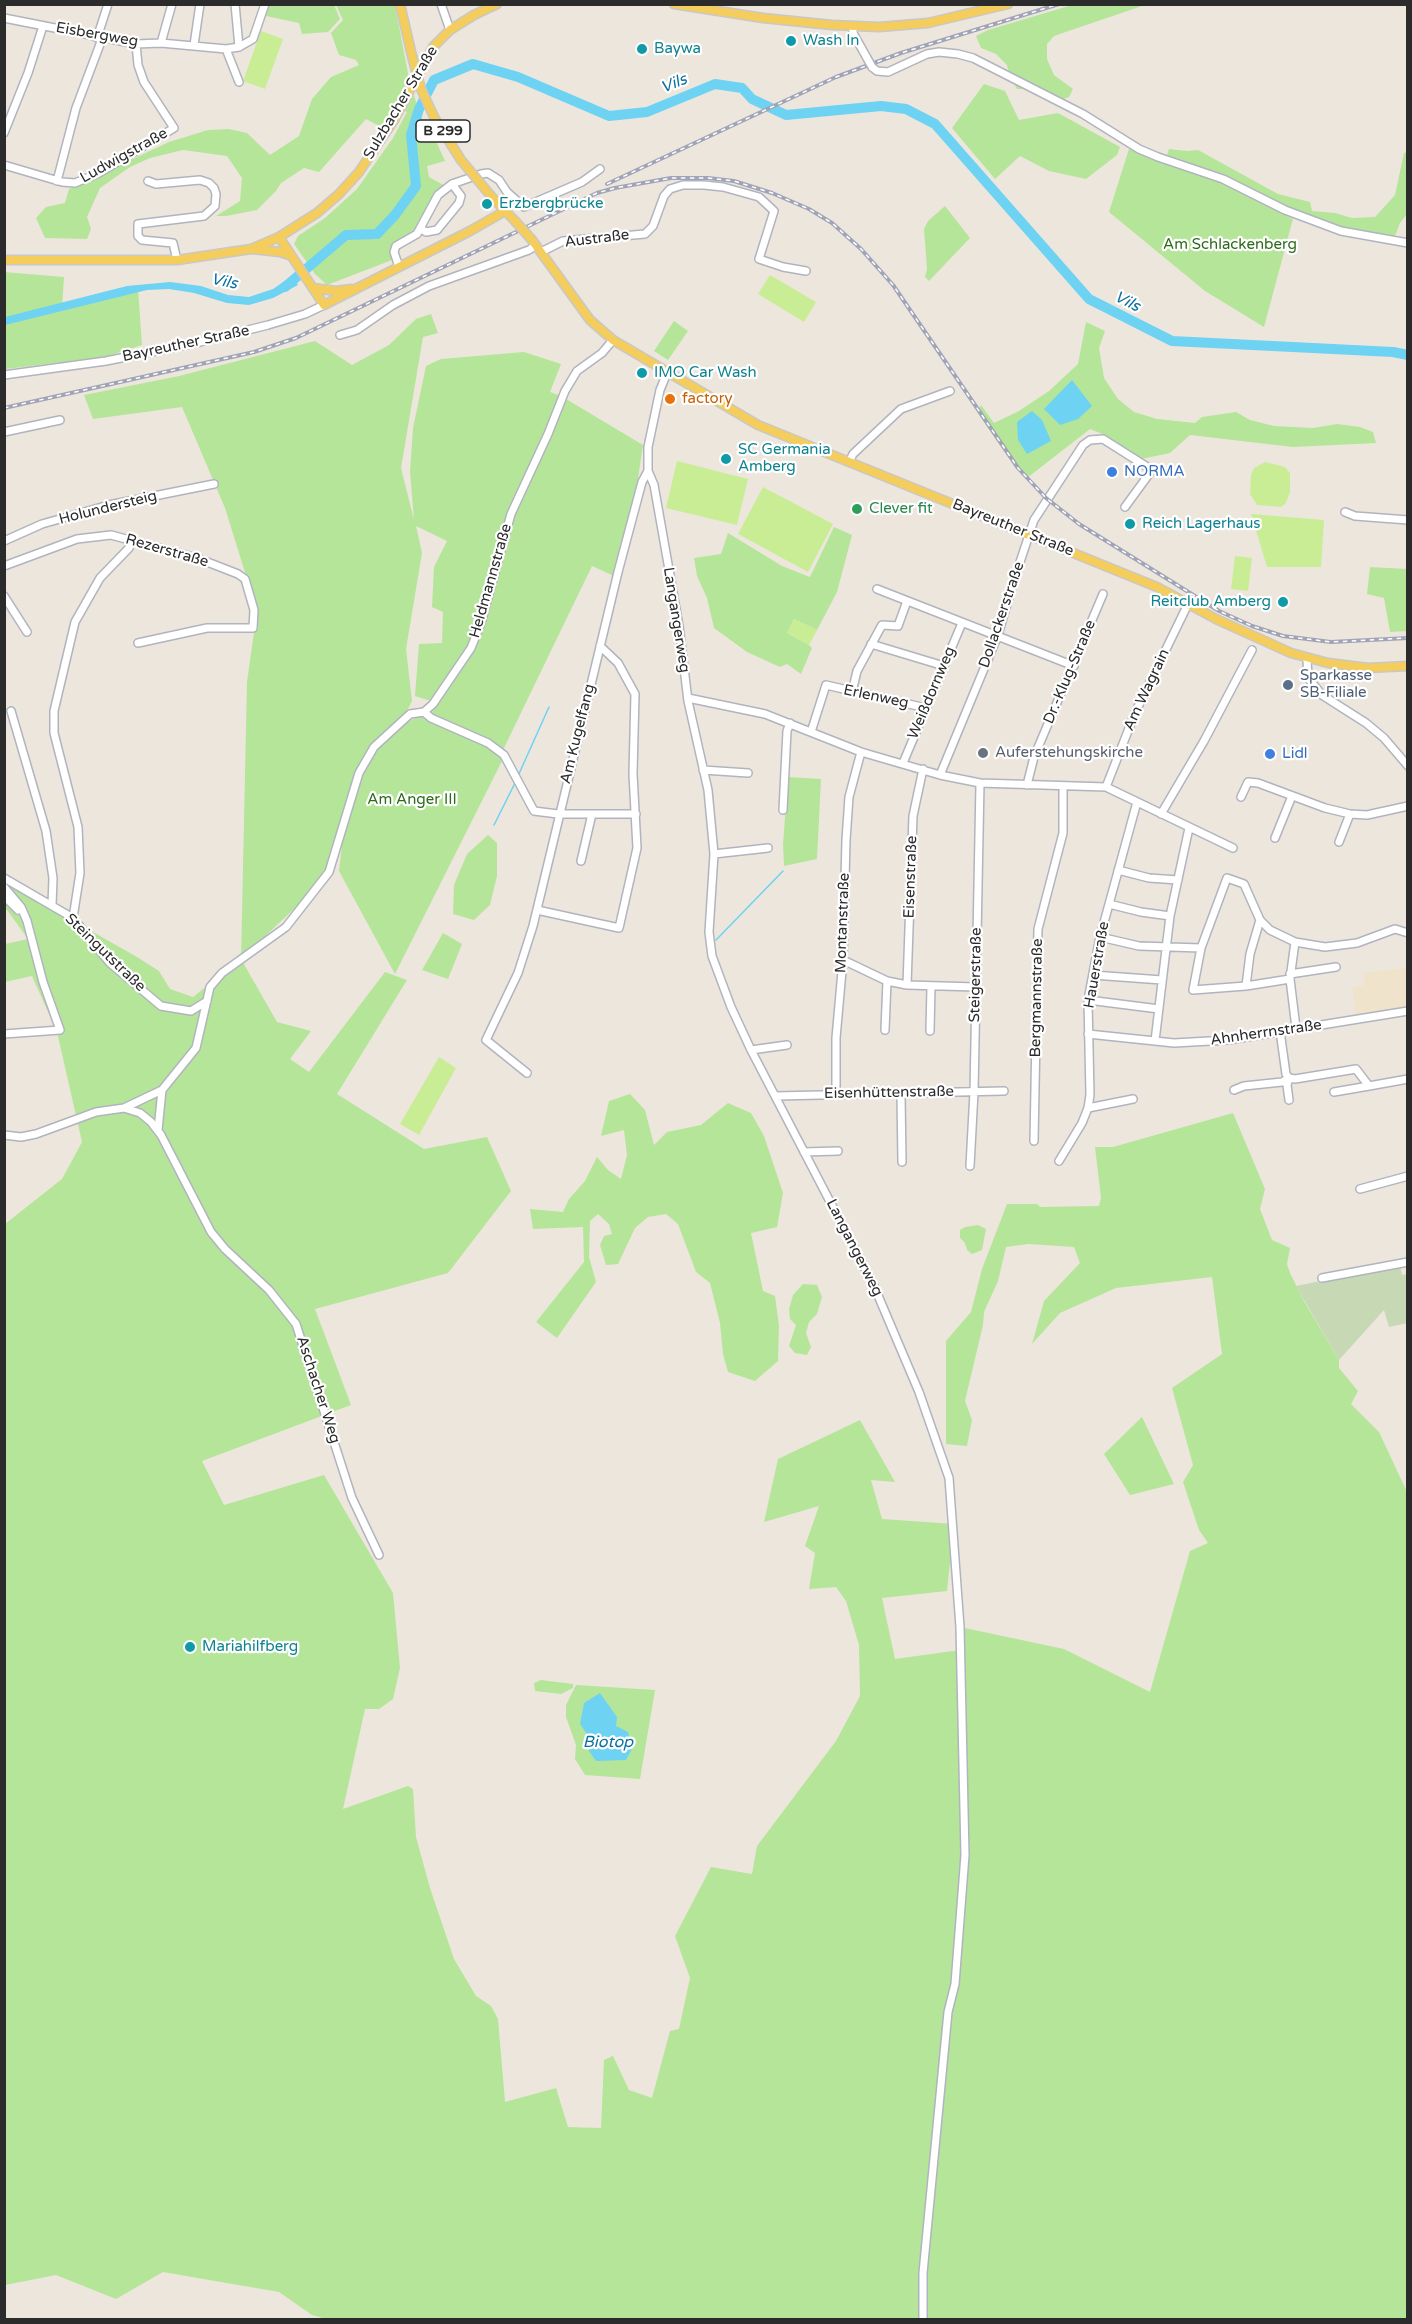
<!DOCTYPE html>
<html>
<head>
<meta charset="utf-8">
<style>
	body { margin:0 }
	#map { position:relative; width:1412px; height:2324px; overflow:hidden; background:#ede6dd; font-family:"Varela Round",sans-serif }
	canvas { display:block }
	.frame { position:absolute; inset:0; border:6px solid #2b2b2b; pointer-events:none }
</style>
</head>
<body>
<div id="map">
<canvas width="1412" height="2324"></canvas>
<div class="frame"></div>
</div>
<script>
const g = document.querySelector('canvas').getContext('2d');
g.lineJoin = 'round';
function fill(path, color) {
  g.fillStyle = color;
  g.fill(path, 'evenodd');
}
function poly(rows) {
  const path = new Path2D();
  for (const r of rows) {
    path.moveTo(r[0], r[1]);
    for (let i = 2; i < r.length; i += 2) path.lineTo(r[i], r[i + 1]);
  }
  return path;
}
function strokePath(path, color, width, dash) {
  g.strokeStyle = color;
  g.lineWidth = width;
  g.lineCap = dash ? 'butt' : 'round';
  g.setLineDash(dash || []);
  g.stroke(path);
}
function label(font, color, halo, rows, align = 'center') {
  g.font = font + ' "Varela Round",sans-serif';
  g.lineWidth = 4.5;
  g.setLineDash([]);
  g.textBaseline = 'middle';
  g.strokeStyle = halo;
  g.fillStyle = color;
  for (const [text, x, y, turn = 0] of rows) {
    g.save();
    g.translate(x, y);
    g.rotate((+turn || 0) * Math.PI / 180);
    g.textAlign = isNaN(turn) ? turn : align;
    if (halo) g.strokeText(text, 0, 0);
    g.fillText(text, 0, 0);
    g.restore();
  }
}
fill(poly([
	[1407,968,1407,1008,1356,1015,1352,987,1364,985,1363,973]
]), '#efe3cc');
fill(poly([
	[270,4,334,5,340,19,328,32,302,34,299,23,266,16],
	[336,5,395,5,410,84,422,119,417,140,435,139,445,161,427,166,429,177,447,187,427,206,417,231,392,247,392,260,327,285,315,274,294,244,298,236,325,218,357,189,393,138,407,112,395,107,383,128,366,119,319,172,304,168,281,183,276,191,257,210,226,216,216,216,240,201,242,178,227,156,183,150,150,158,130,167,100,188,87,217,91,229,87,239,45,238,36,218,46,207,65,203,69,189,169,142,208,130,229,129,247,133,270,155,299,136,312,99,331,77,359,65,356,60,339,55,331,33,343,20],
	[1072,5,1145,5,1054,36,1047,44,1047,59,1054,75,1073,89,1069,97,1055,102,1032,89,1017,89,1009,74,1007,65,996,54,981,48,976,36,988,30],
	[984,84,1005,91,1019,120,1058,113,1120,147,1117,155,1086,179,1049,171,1020,156,995,179,952,128],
	[1129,149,1232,187,1293,219,1264,327,1205,291,1109,212],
	[1169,149,1187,151,1198,150,1278,194,1310,202,1312,211,1335,213,1352,218,1375,217,1395,195,1404,153,1407,152,1407,214,1400,223,1395,236,1379,236,1350,231,1318,222,1227,178,1167,155],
	[945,206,970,238,929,281,925,277,927,269,924,229,928,221],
	[4,272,64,277,62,308,138,289,142,345,105,357,5,369],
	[431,314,438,333,423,337,401,468,414,520,410,472,413,428,426,366,441,359,524,352,561,364,550,392,561,396,643,445,636,492,614,576,592,566,503,750,492,743,437,717,432,713,437,703,415,696,419,644,442,643,443,612,432,607,434,567,447,541,416,526,422,553,406,649,412,701,399,727,419,716,469,735,503,759,395,974,339,871,343,836,314,890,241,959,277,1022,311,1031,290,1059,309,1072,385,972,407,980,337,1094,424,1149,487,1137,511,1191,448,1273,315,1309,351,1405,202,1461,224,1505,324,1475,393,1593,400,1668,393,1699,379,1709,365,1709,343,1809,408,1786,413,1789,416,1837,430,1888,454,1959,476,1996,491,2006,498,2019,505,2102,556,2088,568,2127,601,2128,604,2060,613,2056,629,2090,652,2098,670,2031,679,2029,690,1978,675,1936,711,1867,752,1874,757,1846,836,1741,860,1696,859,1645,846,1601,836,1587,809,1589,815,1553,805,1546,819,1506,764,1522,778,1459,860,1420,895,1482,871,1480,882,1519,954,1524,947,1591,882,1598,895,1659,960,1650,960,1627,1064,1649,1150,1692,1190,1551,1208,1543,1199,1530,1183,1482,1193,1465,1172,1388,1222,1354,1212,1277,1116,1288,1060,1313,1032,1344,1044,1301,1080,1263,1074,1247,1028,1244,1006,1247,998,1281,984,1312,983,1325,965,1401,972,1420,967,1446,946,1444,946,1341,971,1312,982,1269,1007,1204,1037,1204,1040,1207,1099,1206,1101,1198,1095,1147,1113,1147,1233,1113,1265,1189,1260,1209,1272,1240,1290,1248,1287,1264,1290,1273,1304,1301,1339,1360,1339,1368,1358,1391,1351,1404,1379,1432,1407,1492,1407,2319,330,2320,312,2315,279,2292,163,2272,116,2299,56,2275,5,2285,5,1224,62,1179,82,1142,57,1032,32,976,5,982,5,944,28,939,7,910,5,910,5,882,137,957,159,971,170,989,193,997,241,959,247,682,257,611,225,508,182,407,93,419,84,395,179,376,315,341,352,365,389,345,416,319],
	[674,321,688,331,668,360,654,351],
	[1086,322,1105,331,1099,348,1104,378,1118,399,1134,412,1157,419,1195,423,1202,417,1236,412,1250,420,1274,426,1313,428,1337,424,1360,427,1373,432,1376,443,1293,447,1190,435,1170,453,1141,459,1105,435,1090,429,1027,478,1015,467,977,412,981,405,994,423,1019,411,1049,391,1078,364],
	[834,527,852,535,837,592,817,630,794,619,787,633,809,645,812,648,801,674,787,664,780,667,747,652,714,628,707,598,697,576,694,558,721,554,728,533,782,566,810,577],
	[1370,567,1407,569,1407,631,1390,632,1384,598,1367,594],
	[788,777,821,779,817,859,784,866,783,844],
	[488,835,497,843,497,876,490,905,474,920,453,914,454,885,467,854],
	[443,933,462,944,448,979,422,970],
	[630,1094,645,1110,654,1145,667,1132,701,1125,728,1103,751,1113,764,1136,783,1193,777,1227,751,1233,763,1291,775,1296,779,1326,778,1361,755,1381,728,1372,723,1354,720,1323,710,1283,696,1272,678,1224,666,1214,648,1217,635,1228,618,1264,606,1265,600,1245,604,1236,612,1234,609,1224,598,1214,590,1221,589,1257,596,1282,557,1338,536,1322,584,1262,583,1227,533,1229,530,1209,563,1212,569,1199,585,1181,597,1157,608,1170,621,1179,627,1155,624,1130,601,1136,609,1101],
	[978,1225,986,1229,982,1250,972,1254,967,1250,965,1243,960,1238,960,1230,965,1227],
	[803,1284,817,1285,822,1297,817,1314,809,1322,806,1333,811,1347,807,1355,795,1353,789,1346,796,1325,790,1319,789,1309,793,1295],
	[1142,1417,1174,1484,1130,1495,1104,1454],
	[541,1680,573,1684,573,1688,561,1694,535,1691,534,1683],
	[576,1685,655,1690,640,1779,585,1775,575,1759,576,1745,566,1717,566,1705]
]), '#b5e599');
fill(poly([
	[1400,1265,1402,1275,1407,1274,1407,1323,1389,1327,1384,1310,1339,1360,1296,1286]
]), '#c6d8b4');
fill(poly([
	[261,31,283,39,265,89,243,81],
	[770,275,816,302,804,322,758,294],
	[677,461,748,479,737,525,666,508],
	[1265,462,1285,467,1290,473,1290,492,1286,503,1281,507,1257,505,1250,494,1251,475,1254,468],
	[763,487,833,524,808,572,738,534],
	[1251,514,1324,520,1321,567,1267,567],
	[1235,556,1252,558,1248,591,1231,589],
	[794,619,817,630,809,645,787,633],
	[439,1057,456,1068,419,1135,400,1124]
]), '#c9ed94');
fill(poly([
	[292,276,298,285,273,298,249,305,227,303,194,293,169,289,147,290,5,325,5,317,127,286,170,282,201,286,228,295,249,297,273,289],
	[1072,380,1092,406,1078,419,1060,425,1044,409],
	[1032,411,1042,420,1051,441,1027,454,1018,440,1017,422],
	[600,1693,617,1717,616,1726,628,1732,632,1749,626,1760,596,1761,589,1751,589,1737,580,1724,584,1703]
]), '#6ed2f2');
strokePath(poly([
	[518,776,549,707],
	[494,825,515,783],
	[716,940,783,871]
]), '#6ed2f2', 1.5);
strokePath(poly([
	[285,287,346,235,377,234,395,215,416,186,411,135,419,109,434,80,473,64,518,77,609,116,647,112,715,84,742,88,752,99,786,115,881,106,906,109,935,124,1089,299,1172,341,1393,352,1408,355]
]), '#6ed2f2', 10);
const minor = poly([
	[235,4,239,47],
	[441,4,450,30],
	[4,18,136,44,161,43,226,49,239,47,253,39,265,4],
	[853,26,853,33,867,58],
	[97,38,108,4],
	[161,43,172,4],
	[194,45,200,4],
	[226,49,239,82],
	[872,67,877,71,888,72,927,54,939,52,958,54,973,58,1083,114,1139,149,1158,157,1223,179,1285,210,1341,231,1408,243],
	[4,133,28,73,43,26],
	[4,165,62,182,75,183,99,173,174,128,144,82,138,65,136,44],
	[57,181,76,108,102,39],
	[148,181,156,184,200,180,209,183,214,188,216,194,215,206,204,216,138,224,138,236,142,240,173,243,177,260],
	[421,229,426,232,437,230,459,203,461,196,452,184],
	[541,252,563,241,645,234,653,226,664,196,670,189,683,185,704,185,723,187,759,197,774,211,759,259,783,267,806,271],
	[399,267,394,252,396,246,417,234,438,195,452,184,481,174,488,173,499,180,507,192,524,207,582,182,600,169],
	[340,335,357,330,393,305,429,286,529,250,536,245],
	[4,375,106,361,200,342,268,325,305,314,324,305],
	[4,432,60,420],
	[849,462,853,454,901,409,950,391],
	[648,471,654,485,679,626,688,701,708,790,714,854,709,932,712,956,731,1007,751,1050,874,1286,919,1392,949,1478,960,1627,965,1855,955,1984,948,2012,923,2273,923,2320],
	[1345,512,1355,516,1408,520],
	[4,541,42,524,109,505,214,484],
	[4,566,77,539,111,535,197,558,238,574,245,579,254,610,253,628,207,628,138,643],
	[877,589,1074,666],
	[4,596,27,632],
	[871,644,944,666],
	[1307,659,1308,678,1322,695,1366,723,1384,738,1408,766],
	[852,692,857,671,882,625,898,626,907,601],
	[688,698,765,714,861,752,940,775,980,783,1106,787,1233,848],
	[11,711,46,831,53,878,52,905],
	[424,712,431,718,488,743,504,755,534,811,558,814,636,814],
	[811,732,826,685,926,708],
	[903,763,962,623],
	[703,770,748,773],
	[940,775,998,635,1013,583,1034,520,1083,445,1090,440,1103,439,1152,470,1125,507],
	[1027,785,1034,757,1103,594],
	[1106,787,1135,713,1188,604],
	[1241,797,1248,782,1258,783,1325,808,1350,814,1367,815,1408,806],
	[783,810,787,731,790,723],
	[1161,814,1204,741,1252,650],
	[1275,838,1292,796],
	[1339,842,1350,814],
	[714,854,768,848],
	[581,861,592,814],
	[1118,870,1149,878,1178,880],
	[4,878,73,918,110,963,161,1006,191,1011,207,1001],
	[4,887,21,907,27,921,43,982,60,1030,4,1034],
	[4,896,18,910],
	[1109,904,1141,912,1170,916],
	[537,910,619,928,637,848,633,774,635,694,618,663,600,646],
	[73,918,80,873,78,827,54,733,54,711,75,622,100,578,129,548,132,540],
	[1260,920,1270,930,1295,942,1325,947,1357,943,1395,929,1408,933],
	[1100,937,1139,946,1201,948,1227,878,1244,884,1260,920,1250,954,1246,986,1193,990,1201,948],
	[1295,942,1290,979,1296,1028],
	[843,960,887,981,907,985,976,987],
	[1290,974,1336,967],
	[1093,975,1162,980],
	[907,985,913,816,923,769],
	[1246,986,1290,979],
	[1088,1000,1159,1009],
	[885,1030,887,981],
	[930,1031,931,986],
	[1280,1031,1286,1074,1289,1078,1295,1079,1356,1069,1369,1086,1408,1079],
	[1088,1034,1174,1043,1228,1040,1408,1011],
	[1155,1041,1170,916,1189,828],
	[751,1050,787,1045],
	[527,1073,486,1040,518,973,533,926,618,572,642,482,648,471,648,447,660,390,667,373],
	[1289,1078,1287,1085,1289,1100],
	[1234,1090,1244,1086,1282,1082,1289,1078],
	[1334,1092,1369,1086],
	[836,1095,836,1038,843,960,846,840,849,797,861,752],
	[901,1095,902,1162],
	[775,1096,1004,1091],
	[124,1108,162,1090],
	[1088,1108,1133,1099],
	[158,1130,162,1090,196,1048,210,987,222,973,286,927,329,872,359,773,374,747,410,714,424,712,433,704,471,648,481,623,511,514,548,434,565,391,577,371,602,353,613,340],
	[4,1135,21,1137,36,1134,96,1112,124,1108,140,1113,151,1122,161,1135,211,1232,225,1249,269,1290,296,1324,352,1498,379,1555],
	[1034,1141,1038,929,1063,833,1063,786],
	[804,1152,838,1151],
	[1059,1161,1082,1123,1088,1108,1090,1095,1088,1000,1100,937,1137,802],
	[970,1166,974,1092,980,783],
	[1360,1189,1408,1176],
	[1322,1278,1408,1262]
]);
const major = poly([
	[400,4,412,56],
	[674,4,763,18,832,25,879,27,928,23,1008,4],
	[491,196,515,221],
	[279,237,324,305,470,231,505,211],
	[532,240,590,320,613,340,758,425,1157,587,1216,619,1291,653,1328,663,1368,668,1408,666],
	[252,249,280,252,289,255],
	[4,260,177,260,251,249,279,237,317,213,339,194,359,172,394,120,433,47,450,30,474,15,497,4],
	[313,288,336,291,351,289]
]);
strokePath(minor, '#b1b4bf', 10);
strokePath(major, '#c8c8c8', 11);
strokePath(minor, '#fff', 7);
strokePath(major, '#f4cd5c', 8);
const rail = poly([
	[607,184,836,77,901,53,1059,4],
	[4,408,254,352,296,338,597,193,615,188,671,178,708,178,734,181,772,193,809,209,832,223,861,249,893,285,1018,468,1046,498,1079,524,1219,611,1252,626,1283,636,1331,642,1408,638]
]);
strokePath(rail, '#a0a4b6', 4);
strokePath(rail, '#fff', 1.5, [4.5]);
const minorBridge = poly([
	[867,58,872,67]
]);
const majorBridge = poly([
	[412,56,421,89,435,119,461,160,491,196],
	[515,221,532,240]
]);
strokePath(minorBridge, '#b1b4bf', 10, []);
strokePath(majorBridge, '#c8c8c8', 11, []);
strokePath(minorBridge, '#fff', 7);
strokePath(majorBridge, '#f4cd5c', 8);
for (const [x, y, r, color] of [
	[791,41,6,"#0f9aa8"],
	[642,49,6,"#0f9aa8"],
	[487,204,6,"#0f9aa8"],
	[642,373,6,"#0f9aa8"],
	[670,399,6,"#e8710a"],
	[726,459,6,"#0f9aa8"],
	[1112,472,6,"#3f7fe0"],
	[857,509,6,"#2e9e5b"],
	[1130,524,6,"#0f9aa8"],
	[1283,602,6,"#0f9aa8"],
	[1288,685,6,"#5c6f8a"],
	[983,753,6,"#6b7280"],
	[1270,754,6,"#3f7fe0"],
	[190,1647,6,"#0f9aa8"]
]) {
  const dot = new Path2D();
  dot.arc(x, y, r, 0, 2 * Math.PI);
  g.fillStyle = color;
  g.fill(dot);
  strokePath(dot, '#fff', 2);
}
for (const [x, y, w] of [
	[443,131,54]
]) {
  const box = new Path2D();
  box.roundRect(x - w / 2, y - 11, w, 22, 4.5);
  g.fillStyle = '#fff';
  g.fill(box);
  strokePath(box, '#2b2b2b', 1.5);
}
label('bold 14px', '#2b2b2b', null, [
	["B 299",443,131]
]);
label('15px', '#2b2b2b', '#fff', [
	["Eisbergweg",97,35,10],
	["Sulzbacher Straße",401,103,-59],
	["Ludwigstraße",124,156,-29],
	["Austraße",597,239,-7],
	["Bayreuther Straße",186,344,-12],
	["Holundersteig",108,508,-14],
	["Bayreuther Straße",1013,528,22],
	["Rezerstraße",167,551,16],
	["Heldmannstraße",491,581,-74],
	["Dollackerstraße",1002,615,-71],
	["Langangerweg",676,620,81],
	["Dr.-Klug-Straße",1070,672,-67],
	["Am Wagrain",1147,690,-65],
	["Weißdornweg",932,693,-67],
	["Erlenweg",876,697,12],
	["Am Kugelfang",578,734,-76],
	["Eisenstraße",911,877,-88],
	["Montanstraße",843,923,-88],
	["Steingutstraße",105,953,44],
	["Hauerstraße",1097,965,-80],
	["Steigerstraße",976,975,-89],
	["Bergmannstraße",1037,998,-89],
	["Ahnherrnstraße",1266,1033,-8],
	["Eisenhüttenstraße",889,1093,-1],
	["Langangerweg",854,1248,63],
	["Aschacher Weg",318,1390,72]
]);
label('15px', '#0d838f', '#fff', [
	["Wash In",803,41],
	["Baywa",654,49],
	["Erzbergbrücke",499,204],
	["IMO Car Wash",654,373],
	["SC Germania",738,450],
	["Amberg",738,467],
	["Reich Lagerhaus",1142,524],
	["Reitclub Amberg",1271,602,"right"],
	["Mariahilfberg",202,1647]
], 'left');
label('15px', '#2c6b19', '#fff', [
	["Am Schlackenberg",1230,245],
	["Am Anger III",412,800]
]);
label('15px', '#c56008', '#fff', [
	["factory",682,399]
], 'left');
label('15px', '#366cbe', '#fff', [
	["NORMA",1124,472],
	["Lidl",1282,754]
], 'left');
label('15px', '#27864d', '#fff', [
	["Clever fit",869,509]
], 'left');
label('15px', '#4e5e75', '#fff', [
	["Sparkasse",1300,676],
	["SB-Filiale",1300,693]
], 'left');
label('15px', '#5b616d', '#fff', [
	["Auferstehungskirche",995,753]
], 'left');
label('italic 16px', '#0a71a1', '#fff', [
	["Vils",674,84,-22],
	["Vils",224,282,11],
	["Vils",1127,302,27],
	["Biotop",608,1743]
]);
</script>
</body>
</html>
